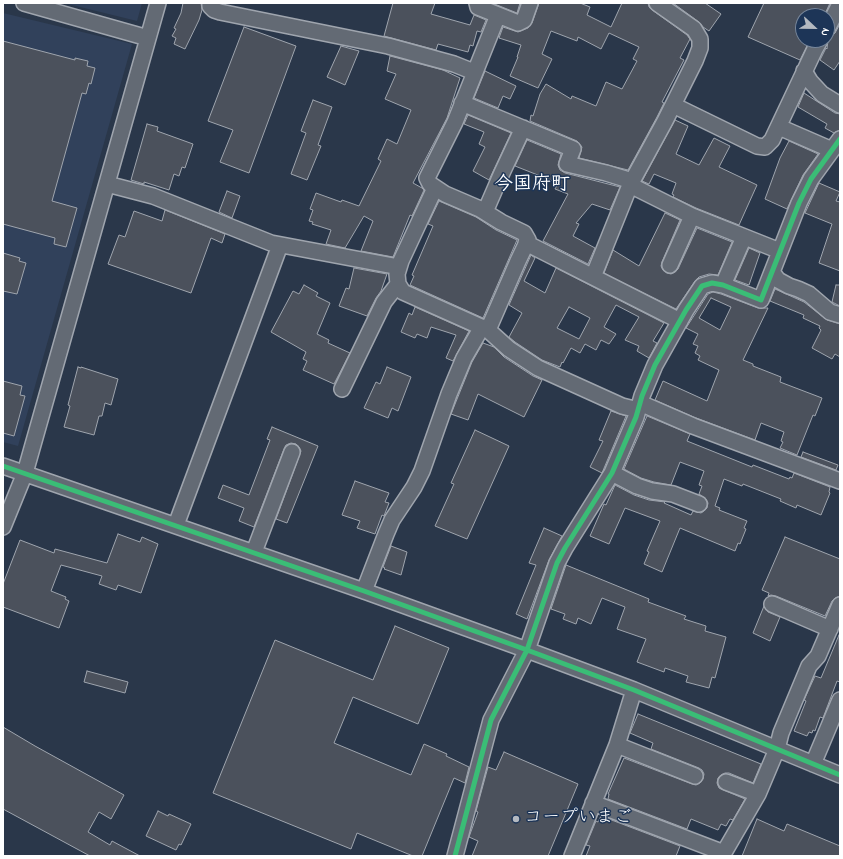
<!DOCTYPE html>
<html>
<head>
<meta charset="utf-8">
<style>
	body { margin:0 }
	#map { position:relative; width:843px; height:859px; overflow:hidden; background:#2a374a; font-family:"Indie Flower",sans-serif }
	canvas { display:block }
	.frame { position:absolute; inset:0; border:4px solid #fff; pointer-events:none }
	.north { position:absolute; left:795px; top:8px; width:40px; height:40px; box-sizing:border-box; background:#1d3557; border:1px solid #77869a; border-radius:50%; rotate:112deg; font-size:11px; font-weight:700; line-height:16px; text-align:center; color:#fff }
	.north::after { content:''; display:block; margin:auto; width:14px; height:18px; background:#b4b9c0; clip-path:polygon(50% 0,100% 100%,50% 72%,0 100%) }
</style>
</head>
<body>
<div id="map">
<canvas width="843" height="859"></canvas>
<div class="frame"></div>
<div class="north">N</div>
</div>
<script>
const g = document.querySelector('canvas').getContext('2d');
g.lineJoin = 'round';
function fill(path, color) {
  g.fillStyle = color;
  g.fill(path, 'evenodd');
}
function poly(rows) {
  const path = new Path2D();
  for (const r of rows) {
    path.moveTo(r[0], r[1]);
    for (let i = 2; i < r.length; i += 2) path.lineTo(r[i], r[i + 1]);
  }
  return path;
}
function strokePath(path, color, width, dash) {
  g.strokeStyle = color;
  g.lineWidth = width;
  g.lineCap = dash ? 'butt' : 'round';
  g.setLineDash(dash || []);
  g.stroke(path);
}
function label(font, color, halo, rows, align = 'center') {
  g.font = font + ' "Indie Flower","Klee One",sans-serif';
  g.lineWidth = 3;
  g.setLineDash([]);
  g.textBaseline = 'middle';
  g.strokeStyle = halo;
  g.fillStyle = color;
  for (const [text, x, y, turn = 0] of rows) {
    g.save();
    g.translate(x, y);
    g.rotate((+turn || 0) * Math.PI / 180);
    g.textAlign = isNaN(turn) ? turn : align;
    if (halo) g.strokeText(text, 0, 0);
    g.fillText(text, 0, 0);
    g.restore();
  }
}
fill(poly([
	[64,3,142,3,137,21],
	[3,13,132,44,18,446,3,442]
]), '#31415b');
const building = poly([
	[183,3,201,3,202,10,199,20,185,49,174,44,176,38,172,36,176,29,174,28,181,13,183,3],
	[393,3,435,3,431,14,470,25,474,15,486,20,481,32,477,31,473,46,470,45,468,52,438,44,436,50,384,36,393,3],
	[492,3,520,3,517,13,492,3],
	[539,3,580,3,590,7,587,15,611,27,622,3,648,3,649,7,652,10,687,35,690,39,680,58,684,60,662,102,664,103,657,117,628,170,579,158,582,147,577,141,530,121,531,115,533,116,540,94,546,84,571,99,572,96,596,106,606,82,622,89,637,61,633,59,639,47,609,33,601,49,578,37,577,41,551,31,542,54,552,59,538,88,510,76,518,57,517,57,521,45,499,38,503,27,518,32,528,28,532,23,539,3],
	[673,3,705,3,721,14,709,31,703,27,699,22,673,3],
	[764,3,830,3,824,16,803,16,803,40,809,42,800,60,748,37,764,3],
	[840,24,840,61,834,70,820,60,826,48,827,49,828,38,835,33,840,24],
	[244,27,296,46,249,173,220,162,233,130,208,121,244,27],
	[3,41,75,60,75,58,88,61,87,66,95,68,91,84,89,83,86,94,82,93,52,201,77,208,66,247,54,244,55,238,3,224,3,41],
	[341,46,359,51,345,85,327,77,341,46],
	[390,56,443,70,460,78,447,118,413,183,422,188,424,190,412,216,410,215,393,257,361,251,373,221,364,216,345,248,326,244,331,230,312,224,313,222,309,221,313,210,310,209,316,193,341,202,342,200,359,206,381,161,378,159,387,139,397,144,411,110,385,99,396,74,387,71,390,56],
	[485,71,516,86,510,99,503,96,498,108,474,98,485,71],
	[804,93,835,113,840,114,840,130,834,133,825,128,827,124,798,107,804,93],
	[313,100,332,107,318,145,321,146,307,180,291,174,306,133,301,131,313,100],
	[468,115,511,133,489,180,473,171,485,147,479,144,484,132,464,124,468,115],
	[675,120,688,126,676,154,699,165,714,138,730,146,719,167,757,185,739,225,696,208,673,197,674,195,672,194,676,183,654,174,649,184,642,181,675,120],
	[147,124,158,127,157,131,193,144,185,168,182,167,179,176,174,174,169,190,144,182,144,184,131,180,147,124],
	[527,140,561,154,558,165,560,170,565,173,620,187,610,210,592,204,576,223,579,224,573,236,595,248,588,264,543,241,568,194,555,189,558,183,515,166,527,140],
	[789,141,818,154,803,175,787,209,765,199,780,158,789,141],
	[819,183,840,192,836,201,840,202,840,271,819,263,832,224,805,213,819,183],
	[227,191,240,196,232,218,219,212,227,191],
	[439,201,476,217,496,230,517,240,483,318,410,285,414,276,412,275,433,226,428,224,439,201],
	[165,210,225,234,222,243,211,238,191,293,108,264,119,235,125,237,134,211,162,221,165,210],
	[665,213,680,220,662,262,661,266,663,270,667,273,671,274,675,272,678,269,697,228,732,242,718,275,709,274,699,277,695,281,676,309,604,273,613,250,639,266,665,213],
	[749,248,760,253,749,285,735,280,749,248],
	[3,253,20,258,19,261,26,263,17,294,3,291,3,253],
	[531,255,535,258,524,281,545,293,556,268,664,323,653,341,657,343,649,358,637,351,639,346,625,340,639,317,616,305,604,327,616,334,609,344,601,340,596,350,585,344,580,353,571,348,563,363,562,362,560,367,542,360,515,342,509,337,522,313,509,305,531,255],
	[569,307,590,318,579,339,557,328,569,307],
	[354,268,387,274,381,291,376,298,367,316,339,306,346,288,349,289,354,268],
	[304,285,318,293,316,296,330,303,317,334,329,340,328,343,350,353,334,384,303,370,307,361,303,359,306,352,271,332,293,291,299,294,304,285],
	[836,285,840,285,840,306,832,302,836,285],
	[775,289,804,302,827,320,840,324,840,357,835,354,832,359,812,348,821,330,819,328,820,326,803,318,804,315,770,301,775,289],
	[713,292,721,294,758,308,768,308,743,360,753,364,753,366,781,377,780,382,822,398,815,416,813,415,797,455,780,448,783,442,781,441,784,432,761,423,755,440,696,418,655,400,663,381,707,401,719,370,698,360,700,356,695,353,698,346,693,344,698,334,686,328,708,294,713,292],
	[711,298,731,307,720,330,699,318,711,298],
	[415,307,469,331,453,361,446,358,456,335,431,327,427,338,417,334,415,338,401,332,409,313,412,315,415,307],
	[483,343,494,347,504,357,533,376,542,380,524,417,478,394,468,420,451,414,472,362,483,343],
	[78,367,81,368,81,367,118,379,111,405,105,403,102,416,99,416,94,435,64,427,70,406,68,405,78,367],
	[387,367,411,377,398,411,392,408,388,418,364,408,376,382,380,384,387,367],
	[3,381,22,386,20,395,25,396,14,436,3,433,3,381],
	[611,411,626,416,602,473,590,467,603,441,599,440,611,411],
	[647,416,690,434,687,441,752,467,753,465,789,479,790,477,792,478,794,473,830,487,829,492,830,493,821,515,797,505,796,508,780,501,781,499,743,484,742,486,724,479,715,506,720,508,719,510,747,521,744,528,746,529,740,544,738,543,735,551,680,528,662,572,644,564,649,552,647,551,660,521,625,508,609,544,590,536,604,504,606,505,615,485,634,495,649,500,665,502,664,503,691,515,693,511,701,513,704,511,707,508,708,503,706,499,699,494,702,486,699,485,704,471,680,462,671,485,654,482,641,478,624,469,647,416],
	[272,427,318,446,287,523,276,519,301,451,299,447,296,444,291,443,286,445,284,449,254,527,239,521,244,508,218,498,223,485,249,495,270,440,267,439,272,427],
	[475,430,509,446,467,539,435,526,454,484,451,483,475,430],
	[803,452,838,465,836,470,801,457,803,452],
	[355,481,389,493,385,502,389,503,384,516,382,515,375,534,357,528,360,521,342,515,355,481],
	[544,528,562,536,549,560,527,619,516,614,536,565,529,563,544,528],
	[118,534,140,542,142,537,158,544,141,593,118,585,116,590,99,584,102,576,61,565,51,591,66,597,65,599,69,601,59,628,3,607,3,584,20,540,54,553,55,549,107,563,118,534],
	[785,537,840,559,840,596,835,598,832,601,825,616,776,596,771,595,768,596,769,593,762,590,785,537],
	[391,546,407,552,401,575,384,569,385,568,383,567,391,546],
	[566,565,649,599,648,602,686,616,684,619,706,626,705,631,726,637,715,678,712,677,709,688,686,682,688,676,665,668,664,672,637,662,646,639,617,629,625,607,602,598,591,624,578,618,576,624,563,619,565,614,551,609,566,565],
	[764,606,768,612,780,617,770,641,753,633,764,606],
	[395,626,449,648,418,724,353,697,334,743,411,775,424,744,447,754,446,756,469,767,465,783,454,778,422,856,413,856,357,833,351,849,213,793,275,640,373,680,395,626],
	[839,635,840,682,837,681,823,718,820,717,815,731,813,730,812,733,809,732,807,736,794,731,806,701,804,700,815,676,821,678,839,635],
	[87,671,128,682,125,693,84,682,87,671],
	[638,714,761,764,753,783,729,773,725,773,721,775,718,778,717,783,719,788,745,799,733,820,730,819,726,826,721,824,718,830,691,819,687,829,608,799,609,794,608,794,624,758,692,784,696,785,700,783,703,779,704,774,702,770,699,768,651,749,653,743,630,733,638,714],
	[3,727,35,746,124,795,111,819,99,812,88,832,110,845,112,841,140,856,90,856,3,809,3,727],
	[504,752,578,784,548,856,472,856,478,841,469,837,478,812,476,811,488,767,496,770,504,752],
	[158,811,168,816,169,814,191,824,181,845,179,844,176,850,146,836,158,811],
	[601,816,680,846,676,856,586,856,590,846,586,845,596,821,598,822,601,816],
	[757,819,784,831,787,824,840,846,840,856,742,856,757,819]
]);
fill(building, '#4b515c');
strokePath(building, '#9fa5ae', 1);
const minor = poly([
	[24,3,148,38],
	[210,3,210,6,214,10,220,12,388,46,454,64,474,72],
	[477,3,478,7,518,23,524,20,530,3],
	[827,29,840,4],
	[804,71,810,81,822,94,840,105],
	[462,103,573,149,567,164,606,173,632,181],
	[673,105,757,146,765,147,772,140,815,49,820,40],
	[779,127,832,150],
	[107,184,153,196,271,243,399,267],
	[630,185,692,216,780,251],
	[435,188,401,261,397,274,398,284,403,292,488,330,509,349,538,368,622,406,638,410],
	[485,212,501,175,523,128],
	[526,243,680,321],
	[670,265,692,216],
	[772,272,778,280,789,286,798,289,809,294,830,312,840,315],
	[593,277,630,185,665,121,695,61,700,48,700,39,694,29,657,3],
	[723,285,744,237],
	[488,330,518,261,528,240,524,233,501,222,480,209,445,194,430,184,427,178,455,122,498,15],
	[342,389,384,302,398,284],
	[640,403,693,426,840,481],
	[3,466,364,591,527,650,634,690,840,775],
	[612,473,637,486,652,491,673,494,699,504],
	[176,525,280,245],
	[3,527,25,473,158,3],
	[254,552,292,452],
	[364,591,386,534,392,520,414,487,422,471,449,394,464,358,482,327],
	[772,604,830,629],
	[617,745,695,776],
	[813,764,840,700],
	[726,782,758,794],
	[593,803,724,853],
	[455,856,491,720,527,650,557,563,565,548,612,473,636,417,642,396,655,365,686,310,702,286,712,283,723,285,761,300,799,203,811,179,840,139],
	[572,856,617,745,634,690],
	[722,856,758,794,777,749,781,733,809,666,818,656,840,605]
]);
strokePath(minor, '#9fa5ae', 18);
strokePath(minor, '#636a74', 15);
strokePath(poly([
	[3,466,364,591,527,650,634,690,840,775],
	[455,856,491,720,527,650,557,563,565,548,612,473,636,417,642,396,655,365,686,310,702,286,712,283,723,285,761,300,799,203,811,179,840,139]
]), '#3abd76', 5);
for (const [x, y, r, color] of [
	[516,819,4,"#b4b9c0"]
]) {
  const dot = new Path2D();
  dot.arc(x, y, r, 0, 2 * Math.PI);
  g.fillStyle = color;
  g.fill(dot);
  strokePath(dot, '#1d3557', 1.5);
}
label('18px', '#fff', '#1d3557', [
	["コープいまご",524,819]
], 'left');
label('bold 19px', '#fff', '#1d3557', [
	["今国府町",532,186]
]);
</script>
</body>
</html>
